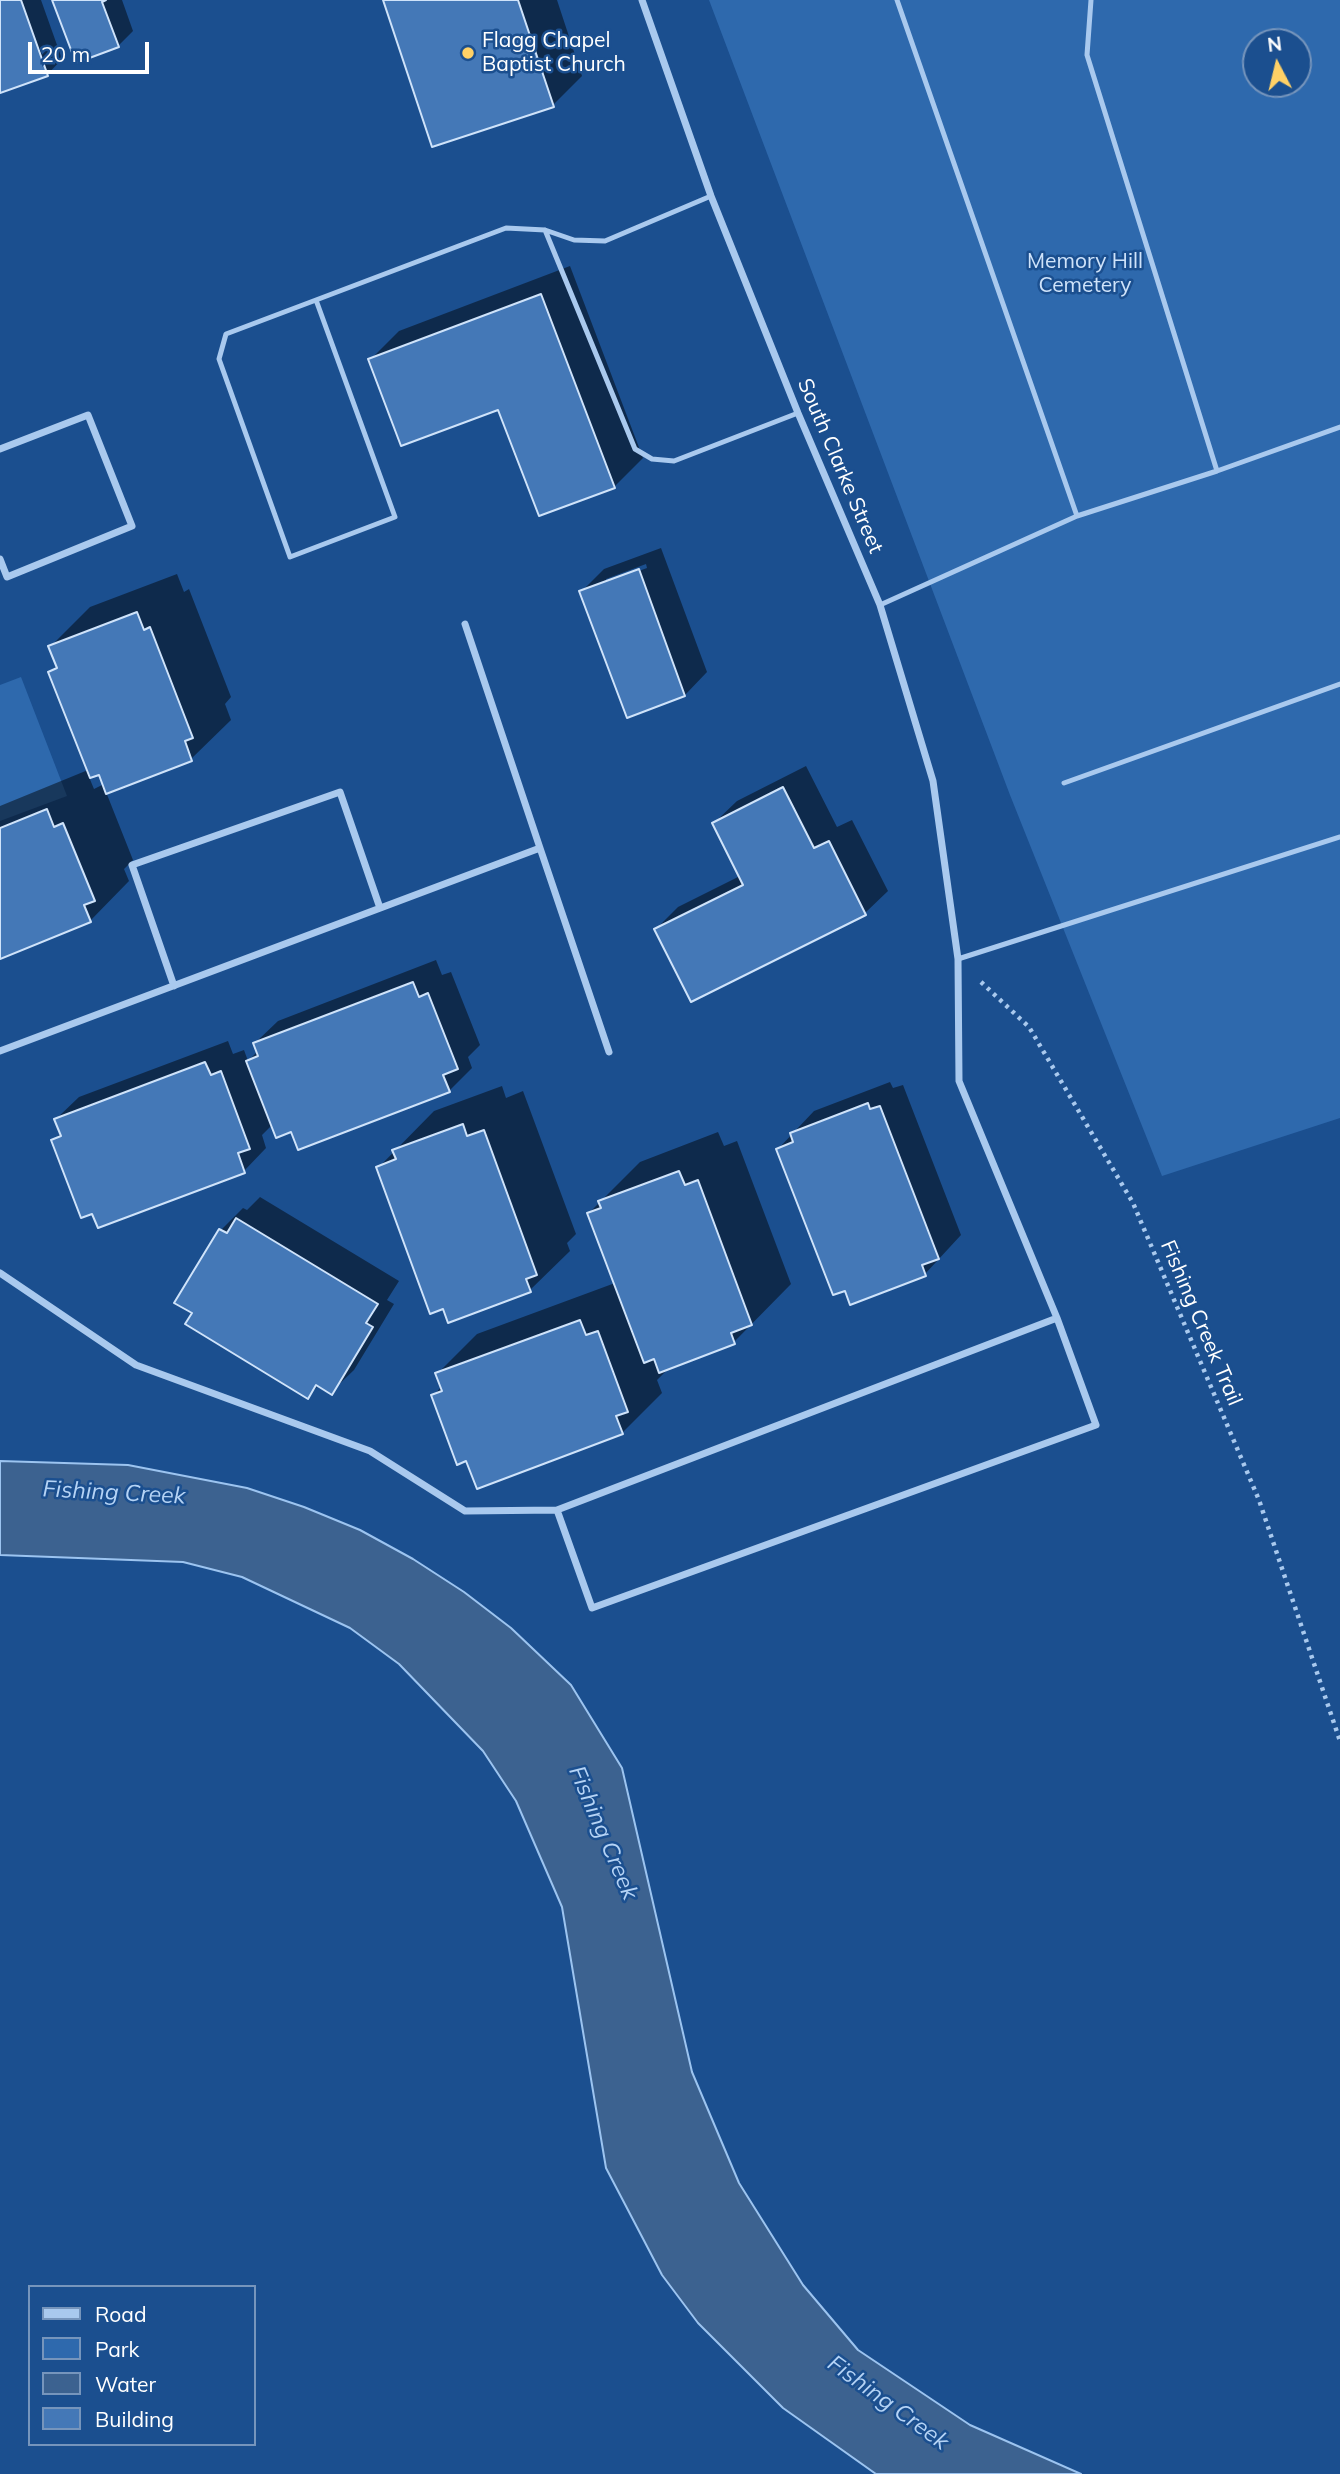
<!DOCTYPE html>
<html>
<head>
<meta charset="utf-8">
<style>
	body { margin:0 }
	#map { position:relative; width:1340px; height:2474px; overflow:hidden; background:#1b4f8f; font-family:Mulish,sans-serif }
	canvas { display:block }
	.legend { position:absolute; left:28px; top:2285px; width:228px; height:161px; box-sizing:border-box; background:#1b4f8f; border:2px solid #7695bc; margin:0; padding:9px 12px; list-style:none; font-size:21px; color:#fff }
	.legend li { display:flex; align-items:center; gap:14px; height:35px }
	.legend b { width:35px; border:2px solid #7695bc }
	.north { position:absolute; left:1242px; top:28px; width:70px; height:70px; box-sizing:border-box; background:#1b4f8f; border:2px solid #7695bc; border-radius:50%; rotate:353deg; font-size:19px; font-weight:700; line-height:28px; text-align:center; color:#fff }
	.north::after { content:''; display:block; margin:auto; width:24px; height:32px; background:#ffd166; clip-path:polygon(50% 0,100% 100%,50% 72%,0 100%) }
	.scale { position:absolute; left:28px; top:42px; width:121px; height:32px; box-sizing:border-box; border:4px solid #fff; border-top:0; padding-left:9px; font-size:21px; line-height:24px; white-space:nowrap; color:#fff; -webkit-text-stroke:5px #1b4f8f; paint-order:stroke }
</style>
</head>
<body>
<div id="map">
<canvas width="1340" height="2474"></canvas>
<ul class="legend">
<li><b style="height:9px;background:#a9c9ee"></b>Road</li>
<li><b style="height:19px;background:#2e69ad"></b>Park</li>
<li><b style="height:19px;background:#3c6290"></b>Water</li>
<li><b style="height:19px;background:#4478b7"></b>Building</li>
</ul>
<div class="north">N</div>
<div class="scale">20 m</div>
</div>
<script>
const g = document.querySelector('canvas').getContext('2d');
g.lineJoin = 'round';
function fill(path, color) {
  g.fillStyle = color;
  g.fill(path, 'evenodd');
}
function poly(rows) {
  const path = new Path2D();
  for (const r of rows) {
    path.moveTo(r[0], r[1]);
    for (let i = 2; i < r.length; i += 2) path.lineTo(r[i], r[i + 1]);
  }
  return path;
}
function strokePath(path, color, width, dash) {
  g.strokeStyle = color;
  g.lineWidth = width;
  g.lineCap = dash ? 'butt' : 'round';
  g.setLineDash(dash || []);
  g.stroke(path);
}
function label(font, color, halo, rows, align = 'center') {
  g.font = font + ' Mulish,sans-serif';
  g.lineWidth = 5;
  g.setLineDash([]);
  g.textBaseline = 'middle';
  g.strokeStyle = halo;
  g.fillStyle = color;
  for (const [text, x, y, turn = 0] of rows) {
    g.save();
    g.translate(x, y);
    g.rotate((+turn || 0) * Math.PI / 180);
    g.textAlign = isNaN(turn) ? turn : align;
    if (halo) g.strokeText(text, 0, 0);
    g.fillText(text, 0, 0);
    g.restore();
  }
}
fill(poly([
	[709,0,1340,0,1340,1118,1162,1176,1010,795],
	[1256,42,1298,42,1298,84,1256,84],
	[21,677,67,796,0,821,0,685]
]), '#2e69ad');
const water = poly([
	[0,1461,128,1465,247,1488,304,1507,360,1530,413,1559,464,1592,511,1628,571,1685,622,1768,692,2072,739,2183,803,2285,858,2350,970,2425,1081,2474,876,2474,783,2408,698,2323,662,2275,606,2168,562,1907,516,1801,483,1751,399,1664,350,1628,242,1577,183,1562,0,1555,0,1461]
]);
fill(water, '#3c6290');
strokePath(water, '#9cc4f0', 2);
fill(poly([
	[0,0,41,0,62,59,47,75,0,91],
	[54,0,122,0,133,31,118,46],
	[384,0,557,0,582,76,553,105],
	[570,266,643,458,614,487,499,407,370,360,399,331],
	[661,548,707,672,685,695,628,716,581,592,604,569],
	[646,564,647,568,606,583,606,579],
	[177,574,184,592,189,589,231,697,225,704,231,720,191,759,106,792,133,860,124,869,129,881,90,921,0,957,0,806,88,770,50,672,58,665,50,647,90,607],
	[100,773,104,784,94,789,89,777],
	[806,766,837,827,852,820,888,891,865,913,691,999,656,929,678,907,740,876,714,823,737,801],
	[436,960,442,975,451,972,480,1045,468,1057,472,1068,449,1091,292,1130,272,1125,262,1135,266,1148,244,1171,53,1141,61,1133,56,1119,79,1097,228,1041,233,1054,244,1050,248,1061,258,1051,255,1043,278,1021],
	[890,1082,893,1088,903,1085,961,1235,925,1274,778,1149,814,1111],
	[502,1086,506,1098,523,1091,576,1234,567,1243,570,1251,530,1290,449,1321,378,1168,434,1111],
	[718,1132,724,1146,737,1141,791,1284,734,1342,665,1368,666,1371,657,1380,662,1393,622,1433,467,1459,433,1396,442,1386,437,1374,477,1334,615,1283,589,1213,640,1162],
	[260,1197,399,1281,387,1300,394,1304,354,1370,331,1392,319,1385,307,1397,194,1313,221,1230,243,1208,247,1210]
]), '#0007');
const building = poly([
	[0,0,21,0,48,76,0,93,0,0],
	[52,0,106,0,102,2,119,47,76,63,52,0],
	[383,0,518,0,554,107,432,147,383,0],
	[541,294,615,488,539,516,498,410,401,446,368,359,541,294],
	[639,569,685,696,627,718,579,591,639,569],
	[137,612,144,630,150,627,193,738,185,741,192,761,106,794,99,775,90,778,48,672,57,668,48,646,137,612],
	[783,787,814,848,829,841,866,915,691,1002,654,929,743,885,712,823,783,787],
	[47,809,54,827,63,823,95,901,84,905,91,922,0,959,0,828,47,809],
	[413,982,419,997,428,993,458,1069,443,1075,450,1092,298,1150,291,1132,276,1138,246,1061,258,1056,253,1043,413,982],
	[205,1062,211,1075,221,1071,250,1149,238,1153,245,1173,98,1228,92,1214,81,1218,51,1140,61,1136,54,1119,205,1062],
	[868,1103,870,1109,880,1106,939,1259,922,1265,926,1276,850,1305,845,1291,833,1295,776,1149,793,1142,790,1133,868,1103],
	[463,1124,467,1136,484,1130,537,1275,526,1279,531,1292,448,1323,443,1309,430,1314,376,1167,396,1159,392,1150,463,1124],
	[679,1171,685,1185,698,1180,752,1325,731,1333,735,1344,659,1373,654,1359,644,1363,587,1213,601,1208,598,1201,679,1171],
	[236,1218,378,1304,366,1323,373,1327,332,1395,316,1385,308,1399,185,1324,192,1313,174,1303,219,1229,227,1233,236,1218],
	[580,1320,586,1335,598,1331,628,1412,616,1416,623,1434,477,1489,466,1461,457,1465,431,1395,442,1391,435,1373,580,1320]
]);
fill(building, '#4478b7');
strokePath(building, '#cfe3fa', 2);
strokePath(poly([
	[981,982,1029,1027,1133,1203,1259,1500,1340,1741]
]), '#a9c9ee', 4.5, [3.5, 5]);
strokePath(poly([
	[897,0,1077,516],
	[1091,0,1087,55,1217,471],
	[545,230,635,449,652,459,674,461,798,413],
	[316,300,395,517,290,557,219,359,226,334,316,300,506,228,545,230,574,240,605,241,711,196],
	[880,605,1077,516,1217,471,1340,427],
	[1064,783,1340,684],
	[958,959,1340,837]
]), '#a9c9ee', 5);
strokePath(poly([
	[0,449,88,415,132,526,7,577,0,559],
	[540,848,609,1052],
	[174,986,132,865,340,792,380,908],
	[0,1051,540,848,465,624],
	[0,1273,136,1365,370,1451,465,1511,557,1510,1057,1318,959,1081,958,959,933,781,880,605,798,413,711,196,642,0],
	[557,1510,592,1608,1096,1425,1057,1318]
]), '#a9c9ee', 7);
for (const [x, y, r, color] of [
	[468,53,7,"#ffd166"]
]) {
  const dot = new Path2D();
  dot.arc(x, y, r, 0, 2 * Math.PI);
  g.fillStyle = color;
  g.fill(dot);
  strokePath(dot, '#1b4f8f', 2.5);
}
label('21px', '#fff', '#1b4f8f', [
	["Flagg Chapel",482,41],
	["Baptist Church",482,65]
], 'left');
label('21px', '#cfe3fa', '#1b4f8f', [
	["Memory Hill",1085,262],
	["Cemetery",1085,286]
]);
label('21px', '#fff', '#1b4f8f', [
	["South Clarke Street",840,466,67],
	["Fishing Creek Trail",1201,1323,67]
]);
label('italic 23px', '#b5d3f5', '#1b4f8f', [
	["Fishing Creek",114,1493,3],
	["Fishing Creek",603,1833,67],
	["Fishing Creek",888,2403,36]
]);
</script>
</body>
</html>
